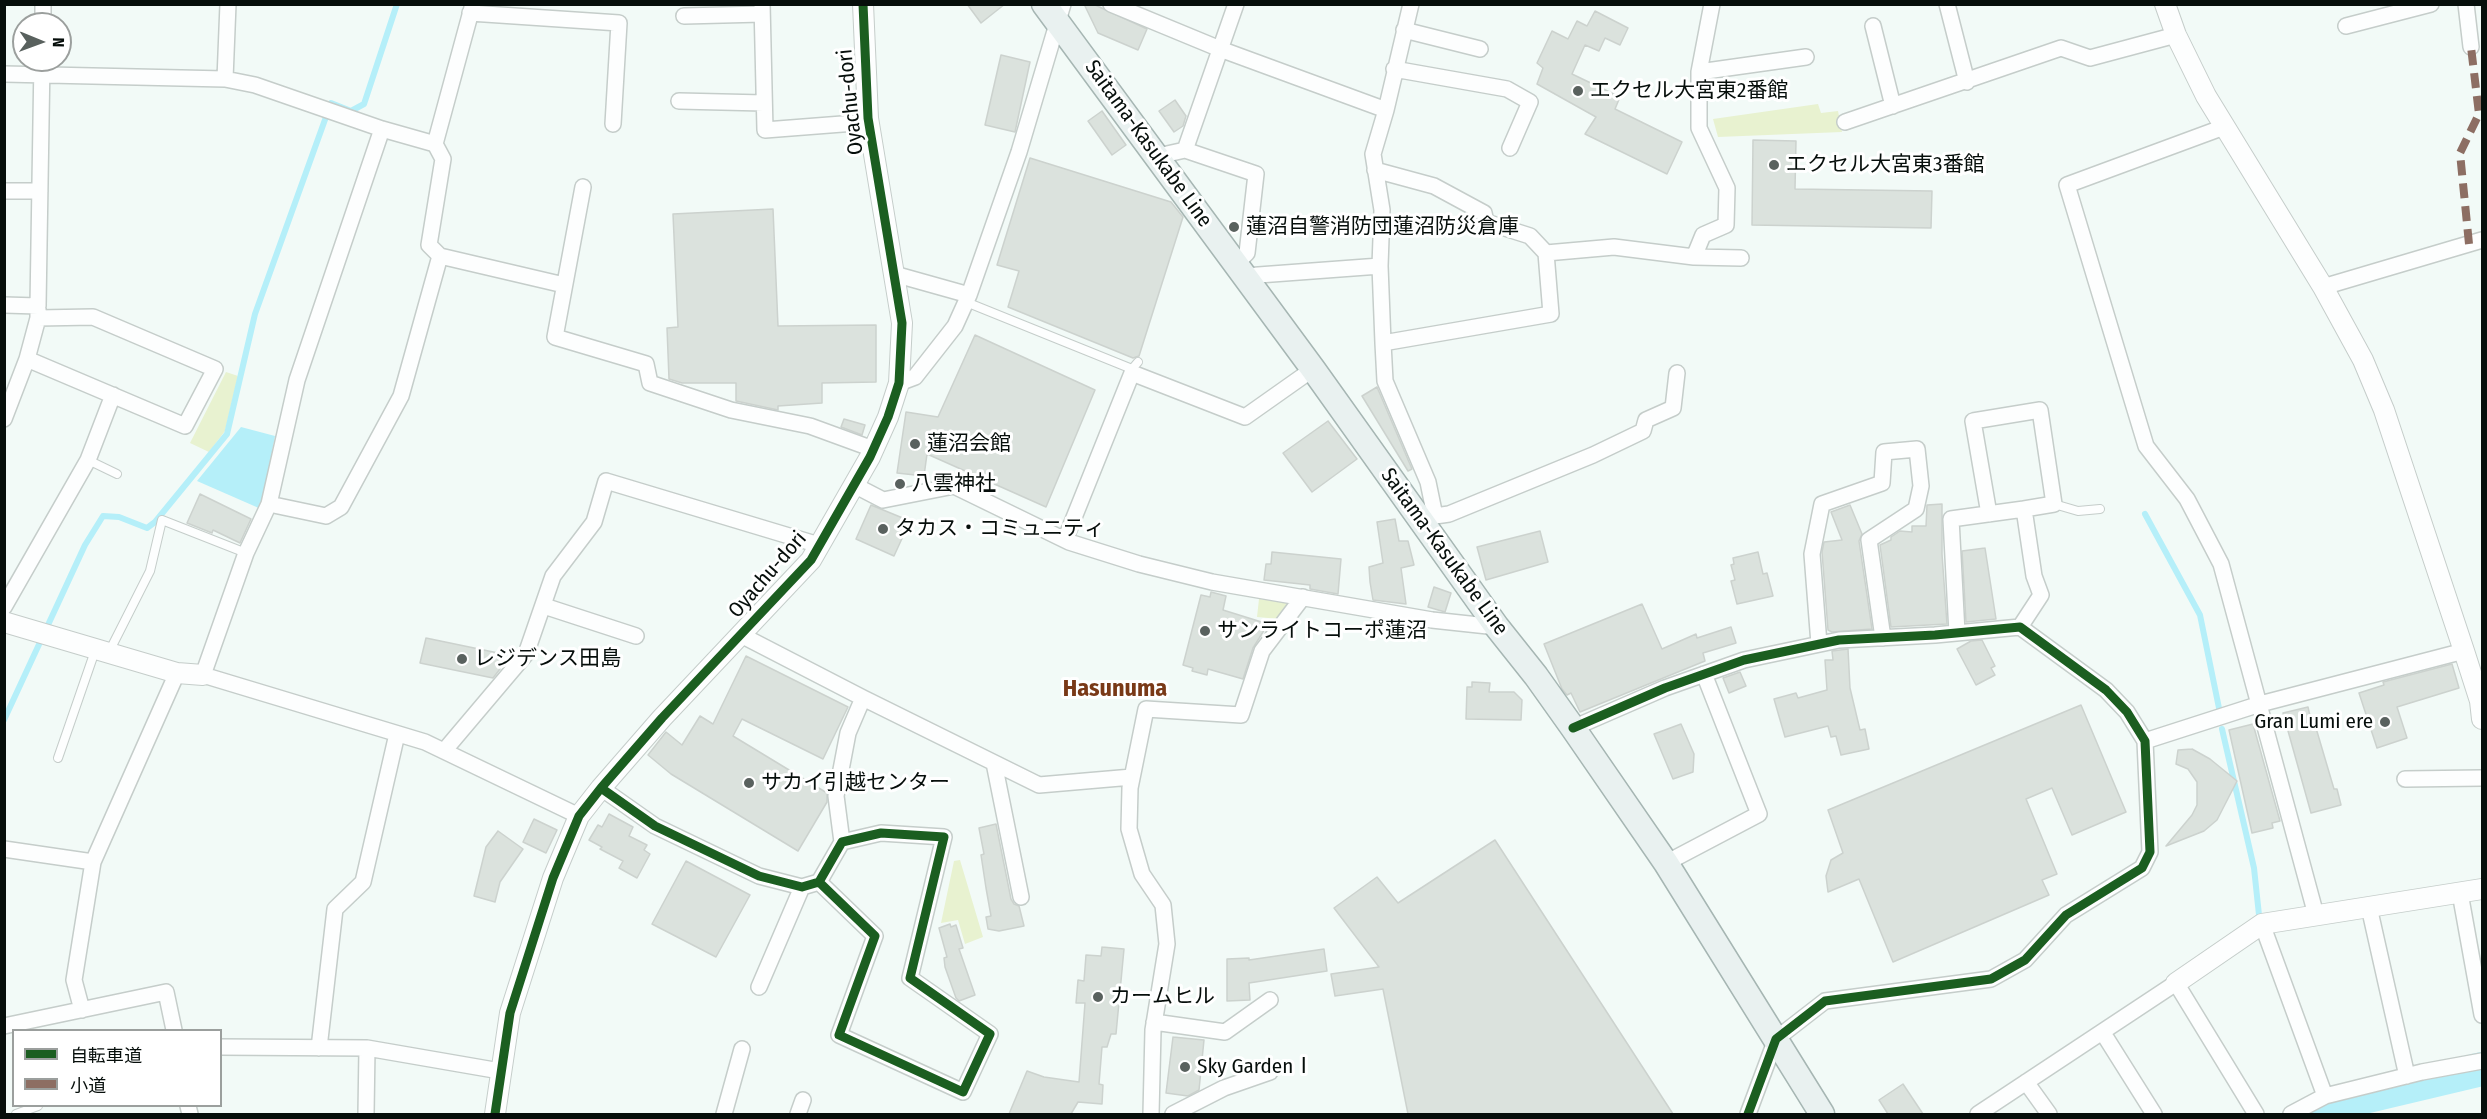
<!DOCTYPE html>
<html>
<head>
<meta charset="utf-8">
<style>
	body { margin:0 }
	#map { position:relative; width:2487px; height:1119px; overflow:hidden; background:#f2faf7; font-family:"Fira Sans Condensed","Noto Sans JP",sans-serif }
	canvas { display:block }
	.frame { position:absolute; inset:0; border:6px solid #060e0b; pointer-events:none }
	.legend { position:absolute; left:12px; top:1029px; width:210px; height:78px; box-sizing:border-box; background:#fff; border:2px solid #9b9f9d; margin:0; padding:8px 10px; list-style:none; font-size:18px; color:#060e0b }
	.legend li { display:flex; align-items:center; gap:12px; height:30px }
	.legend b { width:30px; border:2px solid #9b9f9d }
	.north { position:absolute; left:12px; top:12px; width:60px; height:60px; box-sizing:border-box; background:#fff; border:2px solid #9b9f9d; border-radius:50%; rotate:91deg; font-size:16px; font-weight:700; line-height:24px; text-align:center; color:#060e0b }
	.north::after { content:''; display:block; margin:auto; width:21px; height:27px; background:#59615e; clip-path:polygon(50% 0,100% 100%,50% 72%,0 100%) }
</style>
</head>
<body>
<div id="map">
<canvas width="2487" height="1119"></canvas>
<div class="frame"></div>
<ul class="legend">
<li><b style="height:8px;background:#1b5e20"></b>自転車道</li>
<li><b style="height:8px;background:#8d6e63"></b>小道</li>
</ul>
<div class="north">N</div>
</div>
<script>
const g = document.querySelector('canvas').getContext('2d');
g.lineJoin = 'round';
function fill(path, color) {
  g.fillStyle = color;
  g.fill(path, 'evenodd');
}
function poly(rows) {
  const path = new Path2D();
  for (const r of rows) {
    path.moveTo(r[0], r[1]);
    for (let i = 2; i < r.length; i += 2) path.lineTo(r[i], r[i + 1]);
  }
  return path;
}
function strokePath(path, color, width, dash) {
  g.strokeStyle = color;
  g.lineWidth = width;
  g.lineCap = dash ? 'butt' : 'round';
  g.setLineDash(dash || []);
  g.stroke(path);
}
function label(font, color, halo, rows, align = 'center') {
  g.font = font + ' "Fira Sans Condensed","Noto Sans JP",sans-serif';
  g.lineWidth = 6;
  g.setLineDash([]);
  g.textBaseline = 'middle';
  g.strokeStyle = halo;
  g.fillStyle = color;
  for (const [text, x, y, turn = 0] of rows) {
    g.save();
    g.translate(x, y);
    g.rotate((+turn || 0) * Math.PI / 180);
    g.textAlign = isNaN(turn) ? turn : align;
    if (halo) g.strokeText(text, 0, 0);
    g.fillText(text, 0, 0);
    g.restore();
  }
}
fill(poly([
	[1818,104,1821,113,1838,111,1842,132,1718,137,1713,119],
	[226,372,238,376,225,431,209,452,190,443],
	[1259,599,1294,602,1279,619,1257,617],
	[960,860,983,937,965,944,958,920,941,923,954,861]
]), '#e8f2d0');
fill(poly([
	[241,427,275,436,261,509,197,481]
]), '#b5eff9');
strokePath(poly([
	[2145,514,2200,615,2220,713],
	[4,720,85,545,103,516,119,517,147,528,155,522,227,434,255,314,331,103,351,111,364,104,397,4],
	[2222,729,2254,868,2259,915]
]), '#b5eff9', 6);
strokePath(poly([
	[2312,1114,2326,1106,2482,1069]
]), '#b5eff9', 34);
const building = poly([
	[967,4,1005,4,981,23,967,4],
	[1084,4,1093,4,1147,29,1138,50,1098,33,1084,4],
	[1595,11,1628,28,1620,45,1605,38,1599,51,1585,45,1572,74,1620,97,1615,109,1682,142,1667,174,1585,134,1596,117,1537,84,1543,68,1537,63,1552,31,1568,39,1577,21,1587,26,1595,11],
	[1001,55,1030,62,1015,132,985,125,1001,55],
	[1175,100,1186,116,1183,126,1174,132,1159,111,1175,100],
	[1102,111,1126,145,1112,155,1088,121,1102,111],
	[1753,140,1796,141,1795,189,1932,191,1931,228,1752,225,1753,140],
	[1030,158,1171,202,1183,217,1139,356,1133,358,1008,307,1019,271,997,265,1030,158],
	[773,209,778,326,876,325,876,382,822,383,822,403,778,406,778,410,736,401,736,383,682,383,669,379,667,328,678,327,673,214,773,209],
	[975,335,1095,390,1046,507,927,454,924,476,897,473,906,412,938,417,975,335],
	[1377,387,1412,469,1408,471,1362,396,1377,387],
	[844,419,865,425,862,435,841,427,844,419],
	[1328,421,1357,459,1312,492,1283,453,1328,421],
	[200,494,251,519,240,543,213,530,212,533,187,523,200,494],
	[1942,504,1942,554,1947,624,1891,627,1880,545,1891,540,1891,537,1900,531,1912,532,1912,526,1926,526,1927,505,1942,504],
	[871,505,910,521,894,556,856,539,871,505],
	[1850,505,1862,534,1859,541,1872,629,1832,632,1828,630,1822,552,1824,542,1842,540,1831,512,1850,505],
	[1395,519,1399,541,1408,541,1414,565,1401,568,1406,604,1373,600,1370,582,1369,567,1383,563,1377,522,1395,519],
	[1540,531,1548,562,1486,580,1477,547,1540,531],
	[1985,548,1996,619,1966,622,1962,551,1985,548],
	[1272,552,1341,559,1338,594,1310,589,1310,585,1264,580,1266,564,1271,564,1272,552],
	[1758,552,1763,574,1767,573,1773,596,1737,604,1731,581,1735,580,1731,565,1734,564,1733,558,1758,552],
	[1434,587,1451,593,1445,612,1428,607,1434,587],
	[1211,592,1226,596,1223,610,1268,624,1253,648,1243,679,1208,669,1207,675,1192,671,1193,668,1183,665,1201,595,1210,597,1211,592],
	[1642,604,1662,649,1696,634,1697,638,1731,627,1736,643,1703,653,1705,661,1580,712,1571,693,1567,695,1562,689,1544,644,1642,604],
	[426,638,503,654,500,669,493,678,420,663,426,638],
	[1982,640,1995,666,1991,668,1995,675,1976,685,1957,649,1971,641,1982,640],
	[1848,649,1850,688,1860,730,1865,729,1869,749,1841,755,1836,736,1831,737,1828,726,1785,737,1774,699,1796,693,1798,698,1827,690,1825,660,1833,660,1832,651,1848,649],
	[746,656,848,707,823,759,742,719,733,736,827,793,827,802,798,851,671,774,648,755,666,732,682,745,700,716,713,724,746,656],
	[2452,664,2459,688,2397,707,2407,738,2377,748,2359,693,2384,685,2383,682,2452,664],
	[1740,672,1746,686,1729,693,1723,678,1740,672],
	[1472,682,1490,683,1489,692,1514,692,1522,700,1521,720,1466,719,1467,687,1472,687,1472,682],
	[2081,705,2126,812,2072,835,2052,788,2026,799,2057,874,2042,880,2049,895,1893,962,1859,879,1828,892,1826,876,1831,860,1843,853,1828,810,2081,705],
	[2308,707,2313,729,2316,728,2334,789,2337,789,2341,805,2311,813,2283,713,2308,707],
	[1681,724,1694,754,1693,772,1673,779,1654,734,1681,724],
	[2253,724,2280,821,2272,823,2273,828,2252,833,2229,730,2253,724],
	[2192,749,2210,759,2237,781,2217,820,2204,831,2166,846,2192,815,2197,805,2197,782,2188,769,2176,764,2178,750,2192,749],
	[609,814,633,827,629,836,647,845,644,850,650,854,637,878,619,868,623,861,600,849,602,847,589,840,598,825,602,827,609,814],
	[534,819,557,830,546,853,523,842,534,819],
	[996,824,1011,899,1014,904,1019,906,1024,926,999,931,988,929,986,917,991,916,986,888,981,855,984,854,979,828,996,824],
	[498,831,523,849,500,882,495,902,474,896,486,847,498,831],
	[1495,840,1673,1114,1408,1114,1383,989,1335,996,1331,974,1379,967,1334,908,1377,877,1398,903,1495,840],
	[686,861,750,895,716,957,652,924,686,861],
	[950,924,951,927,956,925,963,948,959,949,975,995,959,1001,956,998,945,967,944,958,947,957,939,928,950,924],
	[1102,947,1124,949,1116,1034,1111,1034,1107,1047,1102,1047,1099,1084,1103,1085,1102,1104,1078,1102,1071,1114,1009,1114,1027,1071,1044,1077,1079,1082,1085,1003,1076,1003,1078,980,1084,981,1086,955,1101,956,1102,947],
	[1324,949,1327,971,1249,983,1250,1000,1227,1001,1227,959,1249,958,1249,960,1324,949],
	[1173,1037,1204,1040,1199,1090,1188,1096,1166,1093,1173,1037],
	[1903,1084,1923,1114,1888,1114,1879,1100,1903,1084]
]);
fill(building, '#dbe2dd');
strokePath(building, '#ccd2ce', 1.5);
const service = poly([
	[966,302,1132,369,1138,362],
	[88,460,117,474],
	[2054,504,2078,511,2100,509],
	[109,652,150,571,162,520,246,553],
	[58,758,95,651],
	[16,1114,38,1106]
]);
const minor = poly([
	[762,4,765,130,868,122],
	[1111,4,1220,49,1386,110],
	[1947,4,1967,82],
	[2466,4,2471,47],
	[470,13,619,23,613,124],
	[684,16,762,14],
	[43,24,43,4],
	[1873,26,1893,106],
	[2346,26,2431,4],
	[1404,30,1480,49],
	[1394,69,1507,89,1530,102,1510,148],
	[1699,72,1806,57],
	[4,74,225,79,255,85,382,129,435,144],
	[225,79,228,4],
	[679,101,764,103],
	[1845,122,2061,48,2090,58,2176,35],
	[2224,127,2067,185,2146,446,2187,499,2221,564,2316,915],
	[382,129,297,380,269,504,246,553,203,675,425,742,579,816],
	[1185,150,1256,174,1247,253,1236,264],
	[1158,156,1185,150,1236,4],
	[1375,170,1434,186,1484,213,1486,222,1530,236,1546,253],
	[583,187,555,337,646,364,650,383,731,410,810,426,873,449],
	[4,191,40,191],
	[440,256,564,285],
	[1694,257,1703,235,1726,225,1727,188,1699,128,1699,72,1712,4],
	[894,274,969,295],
	[1245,276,1380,266],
	[2323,287,2482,240],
	[4,305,38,306,42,60],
	[1383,343,1380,266,1382,210,1373,154,1386,110,1411,4],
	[27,359,185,426,215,369,93,317,38,318],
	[899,383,915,377,955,326,969,295,1019,152,1063,4],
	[4,419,27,359,38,318,38,309],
	[854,485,883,500,954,486,1069,542,1139,564,1212,582,1432,620,1497,627],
	[269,504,326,516,341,507,401,396,440,256,429,245,443,159,435,144,473,4],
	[1989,514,1973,421,2040,410,2054,504,2024,509],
	[1435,516,1449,514,1593,455,1643,431,1646,420,1673,408,1677,373],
	[1424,524,1435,516,1428,482,1385,381,1383,343,1551,314,1546,253,1614,247,1694,257,1741,258],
	[1065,540,1132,373,1245,417,1313,369],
	[544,606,636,636],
	[4,607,88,460,113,395],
	[1957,633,1951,519,2024,509,2034,576,2041,595,2020,627],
	[741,635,863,698,1039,785,1132,777],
	[1819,644,1812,554,1822,504,1882,483,1884,452,1917,449,1921,486,1916,509,1869,540,1883,638],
	[1573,728,1665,688,1744,660,1839,640,1935,635,2020,627,2106,690,2127,712,2145,741,2150,852,2142,868,2066,915,2025,960,1991,979,1825,1001,1776,1039,1748,1114],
	[2145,741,2260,704,2464,651],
	[444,751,526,654,553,576,594,522,606,481,819,545],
	[994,763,1021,897],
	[2405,779,2482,778],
	[601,788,655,826,759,876,802,887,819,882,842,842,881,833,944,837,910,978,990,1034,963,1092,839,1035,875,936,819,882],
	[842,842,836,796,848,733,863,698],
	[4,849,93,862],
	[1666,863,1759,814,1704,674],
	[2460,893,2482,1015],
	[2369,907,2407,1076],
	[2262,924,2325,1096],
	[759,987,802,887],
	[82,1010,74,980,93,862,177,673],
	[1154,1022,1225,1032,1270,1000],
	[4,1026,166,992,174,1030],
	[2103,1033,2154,1114],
	[220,1047,367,1048,500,1071],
	[319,1048,335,909,363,882,397,734],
	[2026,1082,2049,1114],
	[188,1106,190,1114],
	[366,1114,367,1048],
	[724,1114,742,1049],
	[798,1114,803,1100],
	[1151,1114,1153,1030,1167,944,1163,905,1142,874,1129,829,1130,788,1146,709,1241,715,1262,651,1303,597],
	[1173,1114,1224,1088,1270,1072],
	[1978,1114,2176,983,2256,1114],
	[2291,1114,2325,1096,2422,1072,2482,1061]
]);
const tertiary = poly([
	[2165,4,2176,35,2206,96,2323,287,2363,360,2384,410,2464,651,2480,701,2482,719],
	[4,622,177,673,203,675],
	[2176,983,2262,924,2482,889],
	[495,1114,510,1013,553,878,579,816,601,788,662,718,811,560,870,457,888,417,899,383,902,323,868,118,863,4]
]);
const primary = poly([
	[1044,4,1313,369,1497,627,1536,676,1573,728,1666,863,1822,1114]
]);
strokePath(service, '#c5cdca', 10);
strokePath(minor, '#c5cdca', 18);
strokePath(tertiary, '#c5cdca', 22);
strokePath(primary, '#a6b6b3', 27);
strokePath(service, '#fdfefe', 8);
strokePath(minor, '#fdfefe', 15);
strokePath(tertiary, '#fdfefe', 20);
strokePath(primary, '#e9f1f0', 24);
strokePath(poly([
	[2469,244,2460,153,2479,114,2471,47]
]), '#8d6e63', 8, [15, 8]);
strokePath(poly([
	[1573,728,1665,688,1744,660,1839,640,1935,635,2020,627,2106,690,2127,712,2145,741,2150,852,2142,868,2066,915,2025,960,1991,979,1825,1001,1776,1039,1748,1114],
	[601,788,655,826,759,876,802,887,819,882,842,842,881,833,944,837,910,978,990,1034,963,1092,839,1035,875,936,819,882],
	[495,1114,510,1013,553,878,579,816,601,788,662,718,811,560,870,457,888,417,899,383,902,323,868,118,863,4]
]), '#1b5e20', 9);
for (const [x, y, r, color] of [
	[1578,91,6,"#59615e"],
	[1774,165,6,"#59615e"],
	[1234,227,6,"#59615e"],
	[915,444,6,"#59615e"],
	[900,484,6,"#59615e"],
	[883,529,6,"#59615e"],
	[1205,631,6,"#59615e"],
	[462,659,6,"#59615e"],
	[2385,722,6,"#59615e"],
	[749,783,6,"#59615e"],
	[1098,997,6,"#59615e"],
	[1185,1067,6,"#59615e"]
]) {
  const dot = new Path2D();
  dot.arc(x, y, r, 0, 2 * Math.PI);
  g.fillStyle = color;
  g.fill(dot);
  strokePath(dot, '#fff', 2);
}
label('21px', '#060e0b', '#fff', [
	["エクセル大宮東2番館",1590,91],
	["エクセル大宮東3番館",1786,165],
	["蓮沼自警消防団蓮沼防災倉庫",1246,227],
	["蓮沼会館",927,444],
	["八雲神社",912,484],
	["タカス・コミュニティ",895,529],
	["サンライトコーポ蓮沼",1217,631],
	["レジデンス田島",474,659],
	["Gran Lumi ere",2373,722,"right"],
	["サカイ引越センター",761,783],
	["カームヒル",1110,997],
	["Sky GardenⅠ",1197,1067]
], 'left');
label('21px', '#060e0b', '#fff', [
	["Oyachu-dori",851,102,-96],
	["Saitama-Kasukabe Line",1148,144,54],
	["Saitama-Kasukabe Line",1444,552,54],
	["Oyachu-dori",768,575,-49]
]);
label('bold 24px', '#793917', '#fff', [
	["Hasunuma",1115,689]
]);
</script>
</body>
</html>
